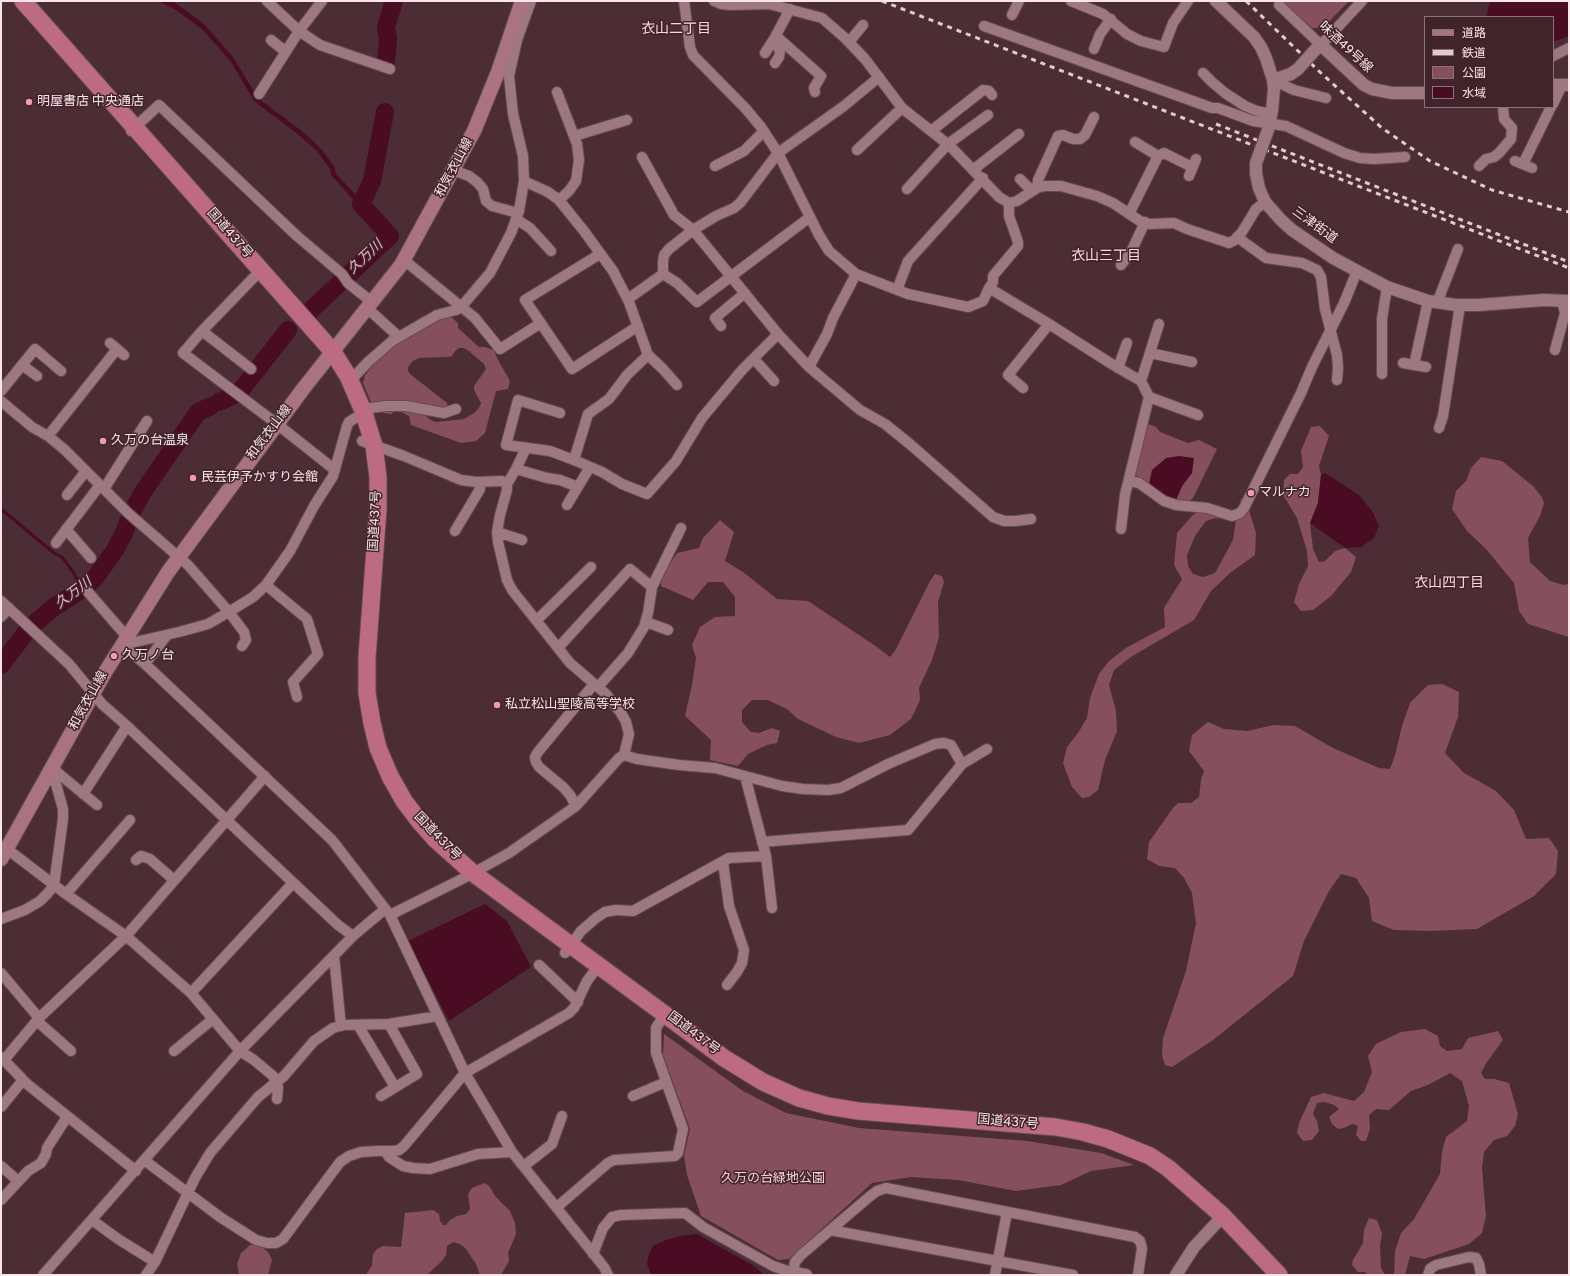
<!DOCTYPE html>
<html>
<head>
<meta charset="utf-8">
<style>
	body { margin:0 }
	#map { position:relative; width:1570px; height:1276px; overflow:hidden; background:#4c2d35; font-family:Overpass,"Noto Sans JP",sans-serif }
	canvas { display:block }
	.frame { position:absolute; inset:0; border:2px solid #fbe6eb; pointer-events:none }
	.legend { position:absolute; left:1424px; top:16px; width:130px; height:92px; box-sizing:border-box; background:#40232b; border:1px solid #8b7178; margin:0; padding:5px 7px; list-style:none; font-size:12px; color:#fbe6eb }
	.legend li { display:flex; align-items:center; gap:8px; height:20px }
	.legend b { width:20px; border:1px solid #8b7178 }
</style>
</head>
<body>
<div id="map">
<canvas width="1570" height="1276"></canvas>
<div class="frame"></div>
<ul class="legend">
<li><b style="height:5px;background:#a97382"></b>道路</li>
<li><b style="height:5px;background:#e1cbd0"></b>鉄道</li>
<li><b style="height:11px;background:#864f5e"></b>公園</li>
<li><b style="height:11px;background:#490c23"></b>水域</li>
</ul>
</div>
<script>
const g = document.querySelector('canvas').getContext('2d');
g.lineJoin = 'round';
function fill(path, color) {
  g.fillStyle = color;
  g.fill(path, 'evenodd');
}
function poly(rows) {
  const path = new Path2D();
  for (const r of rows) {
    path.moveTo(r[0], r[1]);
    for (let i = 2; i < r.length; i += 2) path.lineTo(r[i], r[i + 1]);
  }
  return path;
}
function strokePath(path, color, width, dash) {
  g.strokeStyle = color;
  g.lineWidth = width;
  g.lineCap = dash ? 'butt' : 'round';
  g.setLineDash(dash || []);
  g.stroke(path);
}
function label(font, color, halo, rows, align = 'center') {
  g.font = font + ' Overpass,"Noto Sans JP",sans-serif';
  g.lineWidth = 3;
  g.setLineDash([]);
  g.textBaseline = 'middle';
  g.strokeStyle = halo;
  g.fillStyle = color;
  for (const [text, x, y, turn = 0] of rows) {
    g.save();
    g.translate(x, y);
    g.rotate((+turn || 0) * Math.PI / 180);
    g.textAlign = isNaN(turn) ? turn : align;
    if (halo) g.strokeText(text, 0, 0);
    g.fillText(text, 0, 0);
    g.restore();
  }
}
fill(poly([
	[1281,1,1349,1,1324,27,1313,28,1307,26],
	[450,316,458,323,458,328,479,347,485,347,494,350,498,360,510,381,508,389,496,391,485,433,476,441,461,443,411,425,409,416,397,410,391,414,383,413,371,402,363,383,365,375,379,358,401,341,439,318],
	[459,348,464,348,470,352,484,364,486,369,474,386,474,390,481,403,479,408,474,413,464,419,436,422,431,420,427,417,425,413,427,406,435,406,442,409,448,407,447,403,410,374,408,371,408,367,413,361,419,358,448,357,452,356,455,351],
	[1143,422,1156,427,1160,432,1188,443,1199,440,1217,449,1193,498,1188,502,1176,500,1182,486,1192,473,1149,484,1130,471,1128,461],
	[1320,426,1329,436,1319,466,1321,475,1318,503,1310,523,1313,549,1319,562,1325,561,1335,551,1345,548,1356,557,1351,572,1331,596,1313,610,1301,611,1294,602,1299,584,1308,566,1307,551,1297,518,1283,495,1284,480,1290,474,1298,474,1303,467,1301,451,1311,427],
	[1481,457,1502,461,1533,486,1542,497,1544,503,1540,516,1528,538,1530,562,1550,581,1564,585,1569,584,1569,637,1528,624,1519,611,1514,583,1486,549,1467,531,1452,509,1456,491,1466,481,1471,468],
	[1241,499,1246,500,1256,533,1255,555,1230,573,1211,591,1194,620,1131,657,1114,670,1109,685,1116,711,1117,731,1105,760,1098,790,1089,797,1082,798,1072,787,1063,763,1067,747,1078,733,1087,718,1090,698,1099,674,1109,661,1126,648,1165,627,1164,608,1182,579,1174,565,1177,533,1192,516,1206,504,1219,505,1226,512,1223,519,1215,518,1206,521,1195,536,1187,555,1188,566,1193,574,1203,577,1215,573,1233,540,1237,512],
	[720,520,734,532,725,561,743,572,777,599,808,601,877,647,890,657,896,649,930,581,935,574,942,576,944,582,938,602,939,637,932,660,919,688,920,700,911,719,890,735,859,743,836,737,798,719,787,709,768,700,752,700,742,710,742,722,751,732,759,733,772,728,780,731,777,743,767,745,748,754,738,766,710,760,711,740,685,716,692,685,696,658,692,645,700,627,715,617,735,616,735,597,723,582,708,582,693,600,661,586,662,576,677,553,699,548,703,538],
	[1442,684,1459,692,1458,717,1445,753,1464,773,1496,791,1514,810,1526,839,1549,838,1558,851,1556,874,1534,896,1477,929,1430,931,1394,930,1372,921,1369,898,1356,878,1341,874,1329,891,1304,941,1293,976,1213,1040,1172,1067,1165,1065,1162,1055,1163,1038,1186,971,1196,923,1192,893,1184,878,1175,868,1159,866,1147,859,1149,842,1173,808,1178,803,1191,803,1199,797,1201,779,1204,771,1189,751,1192,735,1208,722,1224,729,1247,731,1274,725,1295,726,1333,748,1379,768,1390,769,1395,755,1402,726,1410,703,1428,685],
	[1425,1029,1438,1036,1440,1046,1447,1051,1462,1049,1468,1038,1498,1031,1503,1040,1487,1062,1481,1073,1485,1079,1494,1079,1509,1083,1518,1114,1515,1126,1507,1136,1494,1140,1484,1152,1482,1168,1486,1216,1482,1233,1469,1244,1424,1259,1410,1256,1405,1275,1394,1275,1395,1251,1401,1233,1414,1219,1440,1174,1442,1152,1446,1137,1467,1121,1469,1106,1462,1081,1450,1073,1428,1085,1411,1091,1389,1110,1376,1109,1369,1115,1370,1129,1366,1141,1361,1141,1356,1135,1358,1126,1352,1124,1344,1128,1338,1129,1332,1124,1329,1117,1339,1109,1334,1105,1324,1102,1317,1103,1313,1114,1317,1121,1319,1131,1312,1140,1303,1141,1297,1133,1299,1123,1311,1097,1324,1093,1354,1101,1364,1092,1372,1072,1368,1056,1376,1044,1401,1032],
	[664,1034,743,1091,786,1113,859,1128,1027,1141,1101,1153,1134,1165,1091,1171,1061,1185,1016,1191,958,1180,911,1177,872,1183,789,1259,778,1260,701,1216,687,1175,684,1156,690,1129,663,1055],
	[485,1183,490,1187,495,1196,510,1211,515,1223,516,1234,508,1253,509,1261,501,1275,480,1275,476,1264,466,1249,460,1244,453,1242,447,1246,446,1255,442,1261,427,1275,366,1275,372,1265,373,1254,377,1249,383,1246,401,1247,405,1213,433,1210,439,1214,440,1221,443,1225,446,1225,450,1220,457,1216,466,1214,470,1209,468,1194,472,1188],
	[1369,1218,1377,1220,1382,1234,1380,1246,1381,1268,1385,1275,1367,1275,1365,1272,1358,1272,1352,1265,1353,1260,1363,1243,1364,1230],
	[250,1245,259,1245,268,1252,272,1260,268,1275,239,1275,237,1264,241,1253]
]), '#864f5e');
fill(poly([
	[159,1,174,2,203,23,233,57,258,98,307,135,323,151,334,166,336,174,362,201,359,206,331,175,330,169,316,150,295,132,254,101,231,62,203,30,176,10],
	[1490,1,1569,1,1569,36,1553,42,1553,17,1486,17],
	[1179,456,1194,458,1192,473,1182,486,1176,500,1169,498,1149,484,1152,470,1166,458],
	[1325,473,1359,495,1372,511,1379,526,1374,538,1361,547,1345,548,1310,523,1318,503,1321,475],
	[485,904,507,921,531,967,449,1021,408,941],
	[697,1234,754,1266,764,1275,651,1275,647,1264,649,1254,653,1246,666,1240,680,1236]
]), '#490c23');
strokePath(poly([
	[1,509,54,553,62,557,73,572,83,589]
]), '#490c23', 3);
strokePath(poly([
	[386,62,388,39,386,27,394,1],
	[311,310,390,236,361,204,372,181,385,112],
	[241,390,288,330],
	[219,402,234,395],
	[132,512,143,492,198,412,211,406],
	[35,623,54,607,86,587,95,578,115,550,124,533,130,517],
	[1,665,27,631]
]), '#490c23', 18);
const minor = poly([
	[267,1,299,31,320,45,390,69],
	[684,1,690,47,693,55,746,109,761,127,778,153,819,235,829,251,856,274,833,318,827,334,809,367],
	[714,1,721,4,731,5,769,4,822,18,845,38,865,59,902,108,950,146,999,197,1009,203,1017,201,1037,188,1045,186,1061,186,1097,196,1113,203,1140,221,1149,224,1174,223,1187,229,1229,243,1235,240,1242,232,1256,209,1265,202],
	[1071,1,1103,14,1127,34,1141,41,1164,47,1173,23,1188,1],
	[1279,5,1321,45,1362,1],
	[1012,15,1019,1],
	[984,26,1212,108,1218,108,1253,121,1286,126,1344,153,1360,158,1374,159,1405,157],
	[776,36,821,76,814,88,815,92],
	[271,40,286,52],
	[849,42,863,25],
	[1094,49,1100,34,1111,19],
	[765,53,774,39],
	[1553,56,1569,48],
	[775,63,779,57,780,51,774,39,790,9],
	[1203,73,1212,82,1225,93,1245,106,1257,111,1271,114],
	[1273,80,1294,90,1326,98],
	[557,92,577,144,579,160,576,181,569,191,559,200],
	[259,94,299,31,322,1],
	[1553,104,1562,85],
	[131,131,159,105,297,236,342,274,348,283,372,302],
	[931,131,983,90,989,91,992,95],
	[574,136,627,120],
	[1135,142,1158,156,1164,153,1192,167],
	[857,150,902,108],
	[642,157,674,215,693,230,778,334],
	[1515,161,1532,168],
	[1523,164,1551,107],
	[715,166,744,151,764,131],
	[1479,166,1486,159,1494,157,1499,153,1511,139,1512,128,1504,119,1503,107],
	[974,169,1019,134],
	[453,170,469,176,477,182,483,189,486,201,492,206,518,213],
	[1189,176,1196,159],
	[1020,179,1032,191],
	[524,181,548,192,559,200,584,231,613,271,629,302,648,355,627,375,609,399,588,414,574,460],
	[1037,188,1038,180,1058,136,1063,135,1073,139,1080,139,1085,135,1094,117],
	[907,189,948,144,988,115],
	[1129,214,1158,156],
	[516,219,530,228,551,251],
	[1237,237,1266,258,1302,263,1317,270,1321,277,1325,309,1337,355,1338,368,1337,380],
	[600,254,525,300,572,369,638,326],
	[404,260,475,318,500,349,541,323],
	[1121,265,1131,252,1145,222],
	[261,270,202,331,183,353,277,424,335,470],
	[663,274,663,262,664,255,669,249,693,230,716,216,734,208,740,203,778,153,844,106,879,77],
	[856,274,908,294,968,307,983,301,989,288,1049,324,1110,363,1141,381,1149,397,1198,415],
	[989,288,993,282,993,276,1018,246,1018,242,1009,216,1009,203],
	[897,290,908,261,983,178],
	[628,299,663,274,677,283,697,302,810,217],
	[1437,303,1458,249],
	[367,308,399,337],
	[721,326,715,318,745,293],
	[202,331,251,369],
	[110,343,124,355],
	[1555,350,1565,313,1562,301],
	[1150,353,1192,362],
	[648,355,663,369,677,385],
	[754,359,774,381],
	[1403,363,1426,367],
	[22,365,37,376],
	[1414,365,1428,301],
	[1118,368,1127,343],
	[1382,374,1382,319,1387,287],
	[350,381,368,362,392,341,437,315,456,310,462,306,490,273,511,233,519,211,524,181,523,156,513,114,509,76,517,40,531,1],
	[1141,381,1159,324],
	[1023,388,1008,375,1049,324],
	[1,391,35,349,61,371],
	[1,401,32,427,48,436,65,450,128,513,188,565,229,612,244,632,246,640,242,646],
	[362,409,386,406,406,406,444,413,456,409],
	[560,413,518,400,506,445,550,451,574,460,602,472,622,484,647,494,676,461,702,418,742,370,778,334,809,367,860,410,885,424,911,445,993,517,1004,521,1016,521,1031,519],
	[355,418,349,422,347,426,333,476,314,506,290,551,266,585,253,597,232,610,208,624,179,632,122,645,145,664,332,840,390,915,465,1073,512,1152,604,1267,608,1275],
	[1439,428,1443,416,1460,305],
	[48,436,117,349],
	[362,441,404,456,461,480,476,482,502,481,507,484,507,490,500,515,497,532,498,542,507,580,512,590,570,663,606,694,621,713,626,722,629,734,624,755,619,758,576,806,509,853,464,878,390,915],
	[516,469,547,478,560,480,578,487],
	[1129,481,1139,483,1164,501,1176,505,1207,508,1232,516,1240,513,1244,508,1301,393,1312,367,1344,303,1357,271],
	[507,484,516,469,526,448],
	[104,489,147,421],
	[67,495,86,471],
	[567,505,590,467],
	[66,529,91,558],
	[1121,529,1125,495,1149,397],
	[455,531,480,489,480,482],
	[497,532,522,540],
	[56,543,100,485],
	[266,585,307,619,318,654,293,682,297,697],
	[88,592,127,637],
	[1,601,69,664,102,704,127,726,338,925,353,936],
	[1,617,9,608],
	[537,620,591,567],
	[646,622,668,630],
	[558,648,630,569,652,587],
	[145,664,167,635],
	[598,687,628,653,644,627,648,613,652,587,681,528],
	[624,755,637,759,679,765,715,768,782,786,803,789,828,790,841,788,888,764,935,744,944,743,951,745,962,764,987,749],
	[52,768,97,805],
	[83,794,127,726],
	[576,806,570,795,563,787,539,767,536,762,535,757,538,752,594,684],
	[762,842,908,830,962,764],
	[7,849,66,894,126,936,191,993,240,1051,254,1060,273,1076,278,1087,277,1099],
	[766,856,772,908],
	[136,860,141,856,150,859,174,880],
	[723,862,729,906,744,950,742,963,737,972,727,985],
	[66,894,130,820],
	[1,919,25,910,40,901,48,893,54,885,63,819,63,809,56,784,48,774],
	[565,953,581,931,596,918,605,912,616,910,633,911,729,858,766,856,745,776],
	[334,956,341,1026],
	[539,965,578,1002],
	[1,973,39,1018],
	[191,993,293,883],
	[37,1021,71,1051],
	[358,1025,395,1087],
	[174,1051,213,1019],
	[1,1057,27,1084,136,1171],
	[4,1060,39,1018,126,936,265,776],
	[381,1096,417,1074,389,1024],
	[633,1096,666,1082],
	[1,1107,23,1080],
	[385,1151,389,1157,403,1166,413,1168,430,1169,478,1154,512,1152],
	[144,1160,220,1217,256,1240,267,1243,276,1243,283,1239,340,1162,349,1156,361,1152,378,1151,393,1151,399,1150,404,1146,465,1073,569,1013,574,1008,587,981,599,965],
	[1,1166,18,1181],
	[524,1166,552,1144,562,1116],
	[1,1200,28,1171,41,1163,46,1154,47,1148,67,1117],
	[557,1207,608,1163,614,1160,675,1156,678,1153,683,1129,656,1053,656,1028,665,1014],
	[92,1220,118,1239,155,1262],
	[830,1230,1073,1275],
	[593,1254,603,1228,612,1217,621,1215,685,1213,703,1227,773,1266,793,1273],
	[43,1275,240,1051,353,936,385,909],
	[146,1275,155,1262,195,1178,210,1153,258,1097,284,1076,314,1041,333,1028,343,1025,389,1024,438,1016],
	[793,1275,795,1262,801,1255,869,1197,877,1191,886,1188,1135,1237,1140,1241,1142,1248,1138,1275],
	[995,1275,1007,1212],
	[1428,1275,1430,1269,1436,1265,1469,1257,1476,1258,1479,1264,1481,1275]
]);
const tertiary = poly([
	[1216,1,1254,37,1261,47,1266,58,1273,80,1274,89,1272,111,1268,130],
	[1315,50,1321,45,1364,85,1372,89,1392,93,1425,93],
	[1273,80,1291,74,1298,69],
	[1553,85,1569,85],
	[1256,163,1256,174,1259,188,1265,202,1281,220,1292,230,1333,258,1387,287,1428,301,1456,305,1479,305,1543,300,1569,301],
	[793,1273,806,1275],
	[1176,1275,1194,1247,1223,1216]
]);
const secondary = poly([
	[1,859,104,674,168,572,303,389,401,265,474,131,498,72,522,1]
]);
const trunk = poly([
	[23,1,320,337,333,352,348,376,364,413,374,446,378,477,378,509,367,657,367,693,372,723,378,748,390,776,404,801,420,822,436,840,473,873,724,1058,763,1082,799,1098,828,1106,858,1111,1056,1127,1083,1132,1108,1139,1150,1156,1168,1168,1223,1216,1279,1275]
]);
strokePath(minor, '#654b52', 12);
strokePath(tertiary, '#654b52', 14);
strokePath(secondary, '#654b52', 16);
strokePath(trunk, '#654b52', 19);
strokePath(minor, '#9d7881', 10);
strokePath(tertiary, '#9d7881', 12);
strokePath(secondary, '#a97382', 14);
strokePath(trunk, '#bd6b82', 17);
strokePath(poly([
	[882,1,1569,268],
	[1246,1,1322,74,1382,128,1430,161,1492,190,1569,212],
	[1216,124,1569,262]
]), '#e1cbd0', 3, [5, 5]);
const tertiaryBridge = poly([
	[1298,69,1315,50],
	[1256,163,1268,130]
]);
strokePath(tertiaryBridge, '#654b52', 14, []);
strokePath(tertiaryBridge, '#9d7881', 12);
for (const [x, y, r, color] of [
	[29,102,4,"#f19ab1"],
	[103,441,4,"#f19ab1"],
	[193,478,4,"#f19ab1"],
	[1251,493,4,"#f19ab1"],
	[114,656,4,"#f19ab1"],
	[497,705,4,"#f19ab1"]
]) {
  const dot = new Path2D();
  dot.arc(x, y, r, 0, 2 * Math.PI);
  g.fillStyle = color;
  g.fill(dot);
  strokePath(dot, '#40232b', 1.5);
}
label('13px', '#fbe6eb', '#40232b', [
	["味酒49号線",1345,48,43],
	["和気衣山線",455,168,-62],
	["三津街道",1314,226,36],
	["国道437号",229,234,49],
	["和気衣山線",270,433,-53],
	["国道437号",376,521,-87],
	["和気衣山線",89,701,-61],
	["国道437号",437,837,46],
	["国道437号",693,1034,37],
	["国道437号",1008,1123,5]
]);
label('13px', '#fbe6eb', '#40232b', [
	["明屋書店 中央通店",37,102],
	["久万の台温泉",111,441],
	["民芸伊予かすり会館",201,478],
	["マルナカ",1259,493],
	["久万ノ台",122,656],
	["私立松山聖陵高等学校",505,705]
], 'left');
label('13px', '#fdd3dc', '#40232b', [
	["久万の台緑地公園",773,1179]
]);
label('14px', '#ffd6df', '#40232b', [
	["衣山二丁目",676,30],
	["衣山三丁目",1106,257],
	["衣山四丁目",1449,584]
]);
label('italic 14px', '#f3b6c5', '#40232b', [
	["久万川",366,258,-43],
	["久万川",74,594,-37]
]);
</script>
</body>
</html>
